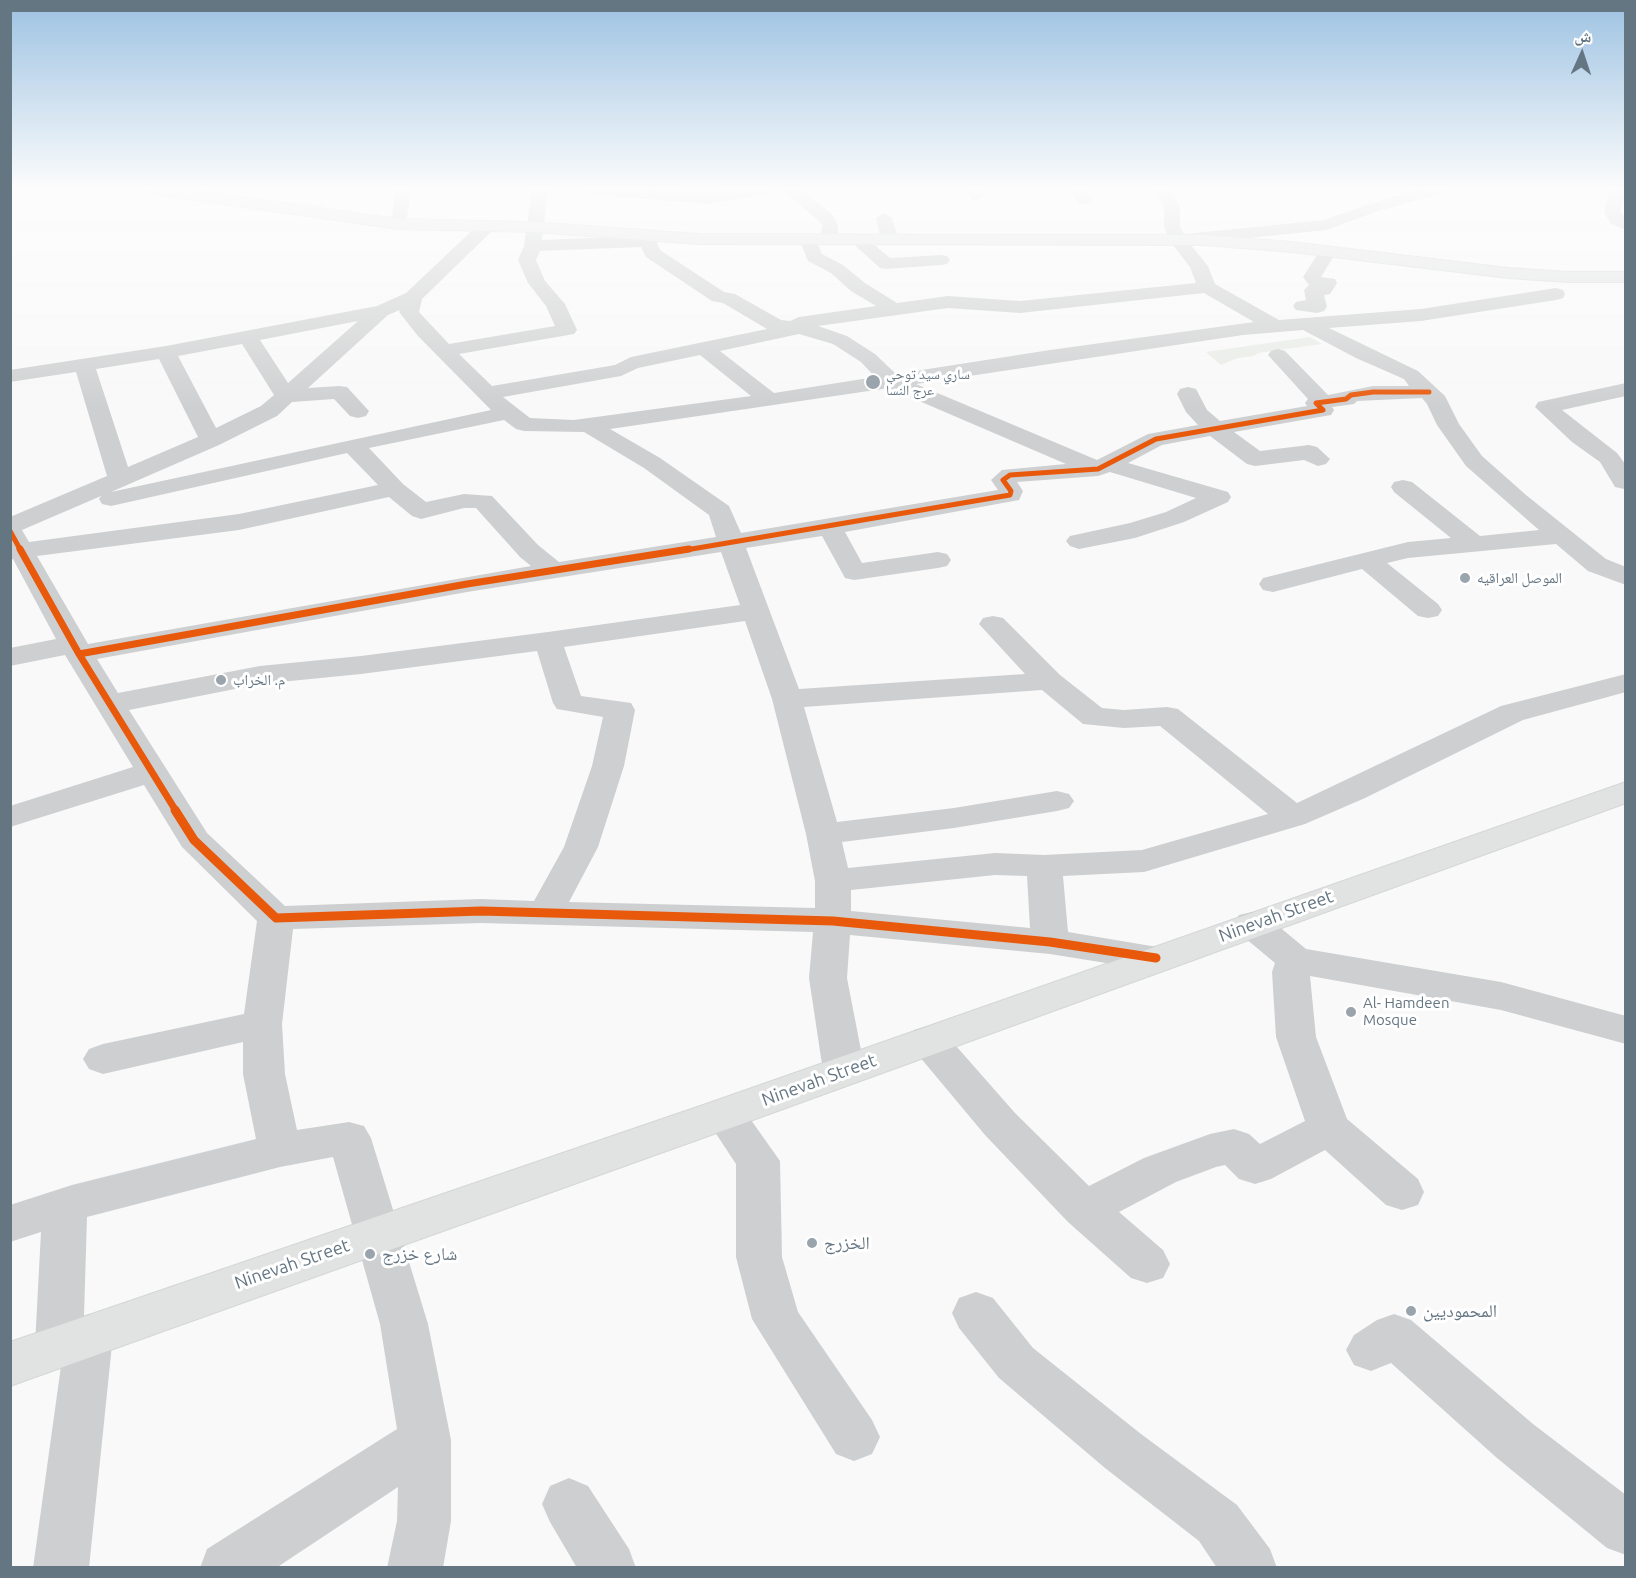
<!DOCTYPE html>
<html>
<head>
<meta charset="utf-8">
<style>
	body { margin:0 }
	#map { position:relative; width:1636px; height:1578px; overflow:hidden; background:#f9f9f9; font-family:Ubuntu,"Noto Naskh Arabic",sans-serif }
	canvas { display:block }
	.frame { position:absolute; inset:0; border:12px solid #657683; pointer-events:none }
	.north { position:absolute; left:1552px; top:24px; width:60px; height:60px; -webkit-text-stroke:4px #fff; paint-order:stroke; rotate:3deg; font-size:16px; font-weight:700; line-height:24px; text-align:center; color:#657683 }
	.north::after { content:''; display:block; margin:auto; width:21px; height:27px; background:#657683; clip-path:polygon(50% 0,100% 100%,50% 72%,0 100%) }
</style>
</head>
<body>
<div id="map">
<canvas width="1636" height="1578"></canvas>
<div class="frame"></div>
<div class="north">ش</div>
</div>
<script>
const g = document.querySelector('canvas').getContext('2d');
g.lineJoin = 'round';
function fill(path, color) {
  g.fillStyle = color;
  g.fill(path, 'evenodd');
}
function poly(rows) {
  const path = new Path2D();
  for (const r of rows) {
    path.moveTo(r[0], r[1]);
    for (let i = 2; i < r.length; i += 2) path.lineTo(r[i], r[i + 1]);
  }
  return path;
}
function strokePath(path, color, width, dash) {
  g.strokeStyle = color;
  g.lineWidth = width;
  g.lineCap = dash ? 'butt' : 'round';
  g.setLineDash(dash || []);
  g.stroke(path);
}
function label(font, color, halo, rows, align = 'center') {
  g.font = font + ' Ubuntu,"Noto Naskh Arabic",sans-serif';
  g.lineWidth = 6;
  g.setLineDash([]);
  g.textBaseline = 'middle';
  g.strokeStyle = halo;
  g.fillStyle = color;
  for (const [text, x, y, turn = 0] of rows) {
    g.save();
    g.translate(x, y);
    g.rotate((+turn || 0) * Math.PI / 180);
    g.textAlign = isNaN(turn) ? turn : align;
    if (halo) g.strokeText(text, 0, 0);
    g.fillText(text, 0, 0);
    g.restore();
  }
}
fill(poly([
	[1310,337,1322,344,1258,353,1254,356,1238,358,1221,365,1206,352]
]), '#e8ebe6');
const secondary = poly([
	[142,189,187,189,399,219,533,222,699,234,1203,235,1292,242,1508,268,1568,272,1626,272,1626,282,1568,282,1508,278,1292,252,1203,245,699,244,533,232,399,229,150,194,142,189],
	[1626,782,1626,803,739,1125,10,1386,10,1342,709,1103,1626,782]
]);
strokePath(secondary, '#d5d6d7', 2);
fill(poly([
	[391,189,408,189,411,194,405,228,393,228,391,224,395,194,391,189],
	[532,189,548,189,542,240,638,236,640,231,652,231,660,250,724,292,735,294,781,320,790,321,799,317,876,306,851,291,831,273,808,261,800,241,803,237,809,236,815,237,822,254,843,265,865,283,897,303,948,296,1020,301,1196,283,1190,267,1169,240,1164,226,1164,208,1161,199,1151,189,1169,189,1174,194,1180,208,1180,226,1184,234,1324,220,1369,204,1422,189,1450,189,1448,192,1381,210,1327,230,1190,244,1208,266,1215,284,1279,320,1421,309,1556,288,1563,290,1565,294,1563,298,1556,300,1421,321,1329,328,1418,371,1445,396,1459,424,1482,456,1526,495,1606,559,1626,567,1626,585,1588,571,1556,544,1408,558,1387,563,1438,604,1442,610,1438,616,1428,618,1418,616,1362,569,1273,592,1263,590,1259,584,1263,578,1408,542,1451,538,1394,492,1391,487,1394,482,1403,480,1412,482,1480,536,1539,530,1466,466,1437,425,1427,404,1422,398,1357,401,1354,404,1332,407,1334,410,1331,415,1234,432,1260,451,1309,445,1317,447,1330,459,1326,464,1318,466,1304,460,1255,466,1247,464,1210,436,1162,445,1128,463,1228,492,1231,497,1228,502,1184,522,1135,538,1079,549,1070,546,1066,541,1070,536,1130,523,1166,512,1196,498,1110,472,1098,476,1017,482,1023,491,1019,500,845,532,862,563,938,552,947,554,951,560,947,566,938,568,854,580,845,578,822,536,746,548,799,689,1025,674,979,624,983,618,993,616,1003,618,1060,675,1102,708,1124,710,1167,707,1178,709,1297,803,1501,706,1626,674,1626,692,1523,720,1365,798,1305,824,1144,872,1063,876,1068,932,1169,949,1175,958,1169,967,1156,971,1050,954,850,935,847,978,865,1071,859,1082,844,1086,829,1082,823,1071,809,978,813,932,481,923,293,929,282,1024,285,1074,297,1130,349,1122,364,1126,371,1138,428,1324,451,1440,451,1521,443,1568,387,1568,397,1521,398,1487,276,1568,200,1568,207,1549,397,1429,380,1324,333,1157,280,1167,87,1217,84,1316,89,1314,106,1320,113,1335,89,1568,33,1568,61,1366,42,1360,35,1345,41,1232,10,1242,10,1205,72,1185,256,1139,243,1074,243,1042,103,1074,89,1069,83,1059,89,1049,103,1044,244,1014,257,921,182,847,144,785,10,827,10,806,133,767,65,655,10,666,10,648,56,639,13,559,10,560,10,517,107,476,76,372,10,382,10,370,166,346,377,306,406,293,480,223,486,222,494,227,492,231,422,299,419,312,449,344,555,326,546,306,528,283,518,260,524,246,532,189],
	[641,247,646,257,712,301,723,303,767,329,631,357,615,365,492,386,459,354,574,334,577,330,565,304,545,281,536,260,540,251,641,247],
	[1204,293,1254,322,1050,350,896,374,875,354,847,336,818,326,948,308,1020,313,1204,293],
	[400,310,399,312,418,336,491,410,111,492,219,445,277,416,292,402,334,399,350,416,358,418,366,416,369,411,347,387,339,386,308,388,388,315,400,310],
	[358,321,288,383,260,340,358,321],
	[1303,330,1356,358,1404,379,1409,386,1373,386,1328,395,1285,351,1278,349,1271,351,1268,355,1308,399,1305,403,1307,406,1220,421,1207,410,1196,389,1188,387,1180,389,1177,394,1186,412,1198,425,1148,434,1097,460,916,384,1243,335,1303,330],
	[799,334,833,344,861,362,875,377,774,393,720,351,799,334],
	[242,344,274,395,261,406,216,428,178,356,242,344],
	[700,355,751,396,574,420,530,418,503,397,621,376,638,368,700,355],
	[159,359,198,437,128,467,96,369,159,359],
	[889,388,1066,464,1002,470,991,480,998,490,741,533,729,506,660,458,610,429,889,388],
	[504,420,516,429,524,431,584,432,644,468,709,515,716,537,559,562,538,545,492,496,464,494,426,502,403,484,369,448,504,420],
	[347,453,378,485,239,514,29,542,22,530,101,496,99,499,102,504,111,506,347,453],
	[389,497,412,516,421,519,464,508,476,508,520,557,531,566,88,644,37,556,239,530,389,497],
	[721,552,740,605,548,632,361,656,260,666,118,693,97,659,467,592,721,552],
	[745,621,772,699,806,834,815,881,815,908,569,902,598,847,624,766,635,710,631,703,581,696,564,647,745,621],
	[537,651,553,703,557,709,603,717,592,766,564,847,534,901,481,899,285,906,207,833,129,710,260,684,361,674,537,651],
	[1042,690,1083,724,1124,728,1160,726,1268,814,1142,850,1044,855,995,853,848,868,842,842,954,828,1057,811,1069,808,1074,801,1069,794,1057,791,954,808,837,822,804,707,1042,690],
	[995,875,1027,876,1030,928,851,911,851,890,995,875],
	[580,189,650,189,708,194,737,189,775,189,767,194,708,204,588,194,580,189],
	[781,189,799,189,832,214,838,225,838,241,835,245,823,245,820,241,822,225,819,221,781,189],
	[967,189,983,189,984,196,976,201,970,199,967,189],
	[1068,189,1084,189,1093,201,1091,204,1079,204,1068,189],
	[1626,189,1620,212,1626,218,1626,230,1611,224,1604,212,1610,190,1626,189],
	[884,213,892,218,899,241,896,245,884,245,881,241,876,218,884,213],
	[859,236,865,237,890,258,941,255,947,256,950,260,947,264,941,265,886,269,880,268,850,241,853,237,859,236],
	[1328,246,1334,247,1337,251,1321,277,1335,279,1337,283,1330,294,1324,295,1327,307,1324,311,1317,313,1296,310,1293,306,1296,302,1306,300,1304,290,1309,285,1303,277,1322,247,1328,246],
	[1626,383,1626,396,1562,410,1617,453,1626,465,1624,489,1615,487,1600,462,1572,442,1535,407,1538,402,1626,383],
	[1252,912,1265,915,1306,949,1501,982,1626,1016,1626,1044,1501,1010,1310,976,1316,1037,1347,1119,1418,1179,1424,1192,1418,1205,1402,1210,1386,1205,1325,1150,1271,1179,1255,1184,1239,1179,1225,1165,1216,1167,1176,1182,1119,1212,1163,1250,1170,1264,1163,1278,1147,1283,1131,1278,1068,1222,985,1135,914,1050,908,1040,914,1030,928,1026,942,1030,1015,1113,1089,1186,1144,1158,1210,1134,1234,1129,1249,1134,1260,1144,1305,1121,1276,1037,1272,972,1275,963,1239,933,1234,924,1239,915,1252,912],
	[724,1098,739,1103,780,1161,782,1257,798,1312,872,1420,880,1437,872,1454,854,1461,836,1454,752,1319,736,1257,736,1164,703,1114,709,1103,724,1098],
	[976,1292,993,1298,1033,1348,1141,1434,1237,1505,1270,1549,1277,1568,1217,1568,1199,1541,1105,1468,999,1378,959,1328,952,1313,959,1298,976,1292],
	[1394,1314,1411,1320,1533,1424,1626,1495,1626,1555,1607,1548,1497,1458,1391,1363,1371,1371,1354,1365,1346,1350,1354,1335,1377,1320,1394,1314],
	[569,1478,588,1486,629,1549,636,1568,577,1568,550,1522,542,1504,550,1486,569,1478]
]), '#cecfd0');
fill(secondary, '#e1e2e2');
strokePath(poly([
	[10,531,21,551],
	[680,551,1010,495,1011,491,1003,480,1010,475,1098,469,1156,439,1323,410,1316,403,1346,399,1351,395,1373,392,1429,392]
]), '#e8590c', 5);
strokePath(poly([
	[20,549,79,654,176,811],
	[79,654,467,584,689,549]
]), '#e8590c', 7);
strokePath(poly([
	[175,810,194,840,276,918,481,911,833,921,1050,942,1156,958]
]), '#e8590c', 9);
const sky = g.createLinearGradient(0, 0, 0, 410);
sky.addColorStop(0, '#9dc2e2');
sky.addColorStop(0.46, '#fcfcfc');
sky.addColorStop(1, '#fcfcfc00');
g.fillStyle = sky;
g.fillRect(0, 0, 1636, 410);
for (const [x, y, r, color] of [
	[873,382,8,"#99a4ac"],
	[1465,578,6,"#99a4ac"],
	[221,680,6,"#99a4ac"],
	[1351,1012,6,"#99a4ac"],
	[812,1243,6,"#99a4ac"],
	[370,1254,6,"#99a4ac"],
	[1411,1311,6,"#99a4ac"]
]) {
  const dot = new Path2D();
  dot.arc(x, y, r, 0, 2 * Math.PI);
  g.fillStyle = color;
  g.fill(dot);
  strokePath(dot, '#fff', 2);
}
label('14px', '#657683', '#fff', [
	["ساري سيد توحي",886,374],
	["عرج النسا",886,390]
], 'left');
label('15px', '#657683', '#fff', [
	["الموصل العراقيه",1477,578],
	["م. الخراب",233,680],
	["Al- Hamdeen",1363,1003],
	["Mosque",1363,1020]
], 'left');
label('18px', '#657683', '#fff', [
	["Ninevah Street",1276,916,-20],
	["Ninevah Street",819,1080,-20],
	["Ninevah Street",292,1264,-19]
]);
label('18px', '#657683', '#fff', [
	["الخزرج",824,1243],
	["شارع خزرج",382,1254],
	["المحموديين",1423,1311]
], 'left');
</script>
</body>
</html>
